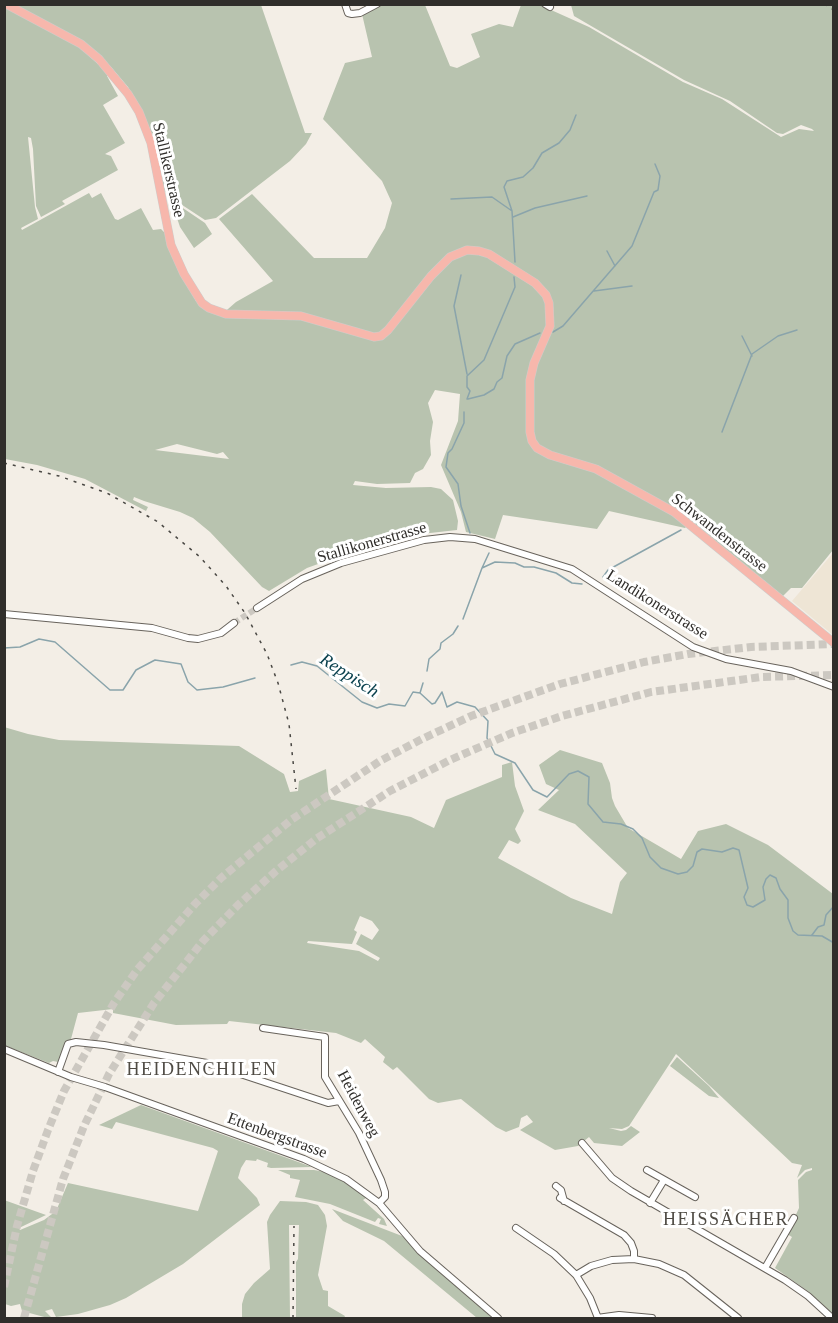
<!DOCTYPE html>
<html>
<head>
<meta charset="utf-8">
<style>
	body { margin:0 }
	#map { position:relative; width:838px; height:1323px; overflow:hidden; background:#f3eee6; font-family:Georgia,serif }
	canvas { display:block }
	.frame { position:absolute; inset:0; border:6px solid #302e2b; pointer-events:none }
</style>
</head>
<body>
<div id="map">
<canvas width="838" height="1323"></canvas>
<div class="frame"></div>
</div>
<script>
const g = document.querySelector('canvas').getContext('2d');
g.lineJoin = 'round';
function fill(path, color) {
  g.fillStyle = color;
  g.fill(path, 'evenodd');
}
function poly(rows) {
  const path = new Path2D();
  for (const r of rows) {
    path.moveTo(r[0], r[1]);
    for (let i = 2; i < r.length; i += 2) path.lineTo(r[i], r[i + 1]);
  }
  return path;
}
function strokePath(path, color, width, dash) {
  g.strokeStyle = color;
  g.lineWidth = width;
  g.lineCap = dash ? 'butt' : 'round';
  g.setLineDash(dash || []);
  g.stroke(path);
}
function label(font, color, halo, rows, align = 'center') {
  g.font = font + ' Georgia,serif';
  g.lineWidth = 6;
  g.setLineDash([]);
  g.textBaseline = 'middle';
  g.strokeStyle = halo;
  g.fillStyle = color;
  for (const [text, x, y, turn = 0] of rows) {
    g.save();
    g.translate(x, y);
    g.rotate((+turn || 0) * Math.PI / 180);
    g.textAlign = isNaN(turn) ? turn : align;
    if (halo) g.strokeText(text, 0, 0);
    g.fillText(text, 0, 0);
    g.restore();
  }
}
fill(poly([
	[833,553,833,635,792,601]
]), '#eee5d5');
fill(poly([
	[14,5,261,5,305,133,312,133,306,144,290,161,216,218,205,220,170,197,163,189,149,127,128,87,111,67,80,39],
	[379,5,425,5,450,66,457,68,480,57,471,34,499,24,513,27,521,5,540,5,589,27,683,82,722,99,781,137,799,129,814,131,812,129,801,125,783,134,777,133,730,101,684,80,574,16,571,5,833,5,833,550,802,588,791,588,783,596,691,522,685,528,609,511,597,529,503,515,495,539,466,532,461,512,441,465,458,421,460,394,435,390,428,403,433,422,430,441,431,455,423,469,415,473,410,483,377,484,355,481,353,485,386,488,431,487,441,489,453,500,458,521,457,530,412,535,340,556,307,568,269,591,262,587,210,532,193,518,180,512,144,501,134,497,133,500,148,507,146,511,85,479,37,465,5,459,4,7,77,45,109,74,107,76,118,96,103,105,125,143,105,154,111,156,118,170,62,201,65,204,41,217,36,206,33,149,31,138,28,137,35,207,38,219,21,228,22,230,89,193,92,198,101,193,115,219,118,220,141,208,153,230,161,229,166,234,175,263,196,301,205,309,220,316,236,302,273,281,219,219,252,194,314,258,367,258,385,228,392,203,382,181,323,119,345,63,372,57,362,14],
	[177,444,217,454,223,452,229,459,155,450],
	[171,200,205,223,212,234,194,248,180,227],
	[4,727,28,734,59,740,239,746,284,774,290,792,298,791,299,781,326,769,329,799,411,817,434,828,446,800,502,777,502,765,512,762,515,786,524,811,515,829,521,841,518,844,509,840,498,858,571,898,612,914,620,882,627,873,575,824,538,810,559,790,546,784,539,765,560,750,602,763,610,783,612,798,615,806,628,828,681,859,698,831,726,824,768,845,833,894,833,1317,809,1292,775,1268,792,1237,787,1234,799,1208,798,1180,806,1172,812,1170,812,1168,805,1170,797,1178,802,1165,792,1163,676,1054,629,1126,622,1129,609,1128,621,1131,626,1130,631,1126,640,1132,622,1146,594,1143,589,1137,578,1146,555,1150,520,1130,533,1122,527,1115,521,1118,519,1127,506,1132,496,1127,461,1099,438,1103,429,1099,397,1067,393,1070,383,1062,385,1057,365,1039,361,1043,336,1033,229,1021,227,1024,176,1025,113,1013,113,1009,78,1013,71,1039,65,1045,58,1062,53,1061,49,1063,6,1046],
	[360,916,372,921,379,930,372,940,361,934,356,944,380,958,378,961,359,951,307,943,308,941,352,944,357,932,354,930],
	[677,1057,709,1086,719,1098,709,1096,670,1066],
	[141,1105,312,1167,271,1168,267,1167,268,1163,257,1159,256,1161,246,1160,241,1168,238,1178,257,1198,260,1205,183,1264,126,1298,110,1305,78,1314,56,1317,52,1309,45,1311,51,1317,48,1318,22,1311,20,1304,11,1306,5,1304,4,1200,46,1215,19,1228,20,1230,44,1220,56,1211,68,1183,198,1211,218,1151,213,1148,116,1122,112,1129,99,1125],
	[278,1170,314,1170,325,1172,334,1175,361,1192,366,1198,363,1200,384,1219,387,1226,379,1224,381,1219,378,1218,375,1222,330,1204,295,1197,300,1180,290,1178,290,1175],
	[280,1201,306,1202,318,1205,325,1215,327,1226,318,1275,323,1290,328,1291,328,1306,345,1316,344,1318,296,1318,296,1262,298,1259,299,1225,289,1225,290,1318,242,1318,242,1304,245,1294,254,1283,270,1269,267,1222,270,1215],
	[332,1209,402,1236,492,1318,477,1318,384,1241,343,1221]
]), '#b8c3af');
strokePath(poly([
	[451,199,492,197,512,211,515,262],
	[512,211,504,187,507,181,523,177,533,168,542,153,559,143,570,130,576,115],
	[513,217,535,208,587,196],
	[607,251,615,266],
	[461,275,454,306,467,374],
	[594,291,632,286],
	[553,332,563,326,632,246,654,192,658,190,660,176,655,164],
	[742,336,752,356],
	[467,399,470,391,467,387,467,376,484,360,515,287,514,277],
	[468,399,484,395,494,389,497,382,502,378,507,356,515,344,540,333],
	[464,412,464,423,452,449,448,453,446,467,458,484,461,506,470,533],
	[722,432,752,354,778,336,797,330],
	[482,568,489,553],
	[603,577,608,570,681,530],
	[463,619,482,568,495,562,515,563,524,567,534,567,556,573,572,583,582,584],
	[4,648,20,647,39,639,55,642,110,690,123,690,136,670,155,660,181,664,188,682,197,690,223,687,255,678],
	[291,665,302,662,317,666,362,702,377,708,389,704,405,706,413,692,420,693,432,704,435,703,442,692,447,707,457,702,475,707,488,721,487,738,495,754,515,763,533,790,547,797,569,774,578,771,589,777,588,804,603,822,621,824,633,829,642,838,650,857,661,868,678,874,687,872,693,866,697,852,702,849,722,852,733,848,739,850,748,888,744,897,747,905,753,907,765,900,763,887,766,879,770,875,776,878,780,889,788,900,788,918,793,931,798,935,822,936,834,943],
	[427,671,429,659,440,649,441,643,453,634,458,626],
	[420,693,423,683],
	[812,935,818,927,824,925,826,915,834,906]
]), '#8aa4ab', 1.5);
strokePath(poly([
	[234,623,257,608]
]), '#ccc8c1', 6, [6, 3]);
strokePath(poly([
	[4,1287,17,1226,33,1171,48,1130,64,1091,114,1003,137,970,195,904,221,878,291,820,380,761,422,739,471,716,560,684,644,662,688,654,751,647,834,644],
	[24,1318,63,1179,84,1126,109,1074,154,1003,203,941,238,905,276,871,316,839,390,791,450,760,512,733,562,716,651,692,761,677,834,675]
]), '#ccc8c1', 8, [8, 4]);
const minor = poly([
	[345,4,348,13,352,14,360,13,377,4],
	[545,4,550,7],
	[257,608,302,579,341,563,424,540,450,537,475,539,572,569,693,647,726,659,791,671,834,687],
	[4,614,152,628,188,638,198,639,221,633,234,623],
	[263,1028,325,1037,325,1077,359,1133,381,1180,385,1192,385,1197,379,1203],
	[4,1049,71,1077,105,1087,304,1159,346,1179,379,1203,420,1251,498,1318],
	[58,1072,68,1044,76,1042,104,1045,207,1063,328,1103,339,1101],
	[582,1143,612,1178,631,1191,785,1280,808,1296,832,1318],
	[647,1170,695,1197],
	[556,1186,561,1190,564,1201],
	[560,1198,624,1235,631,1243,634,1251,634,1259],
	[650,1203,664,1180],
	[516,1228,554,1254,576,1275,590,1298,598,1318],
	[765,1268,794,1218],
	[576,1275,591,1266,612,1260,634,1259,659,1264,684,1275,738,1318],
	[597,1318,619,1315,652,1318]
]);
const major = poly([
	[6,4,81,44,99,59,128,94,139,112,151,143,171,245,184,274,202,303,209,308,226,314,301,316,374,337,381,336,388,330,431,276,450,257,467,250,479,251,489,254,535,283,546,295,549,303,550,326,534,363,530,380,530,432,532,441,537,448,550,455,596,469,674,512,834,643]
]);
strokePath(minor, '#68635c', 8);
strokePath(major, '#cdcdcc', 9);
strokePath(minor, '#fff', 6);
strokePath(major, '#f7b7ac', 8);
strokePath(poly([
	[824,4,834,10],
	[4,463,59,476,107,493,158,522,200,557,226,586,245,613,267,654,278,683,289,724,296,789],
	[293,1318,294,1226]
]), '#4a4844', 1.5, [3, 6]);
label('16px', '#302e2b', '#fff', [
	["Stallikerstrasse",168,170,77],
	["Schwandenstrasse",719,533,38],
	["Stallikonerstrasse",372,543,-16],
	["Landikonerstrasse",657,605,32],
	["Heidenweg",358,1104,62],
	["Ettenbergstrasse",277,1136,20]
]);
label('italic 18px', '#0a414e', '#fff', [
	["Reppisch",349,676,33]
]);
g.letterSpacing = '1.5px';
label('18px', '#4f4b44', '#fff', [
	["HEIDENCHILEN",202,1070],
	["HEISSÄCHER",726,1220]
]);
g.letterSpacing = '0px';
</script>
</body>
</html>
